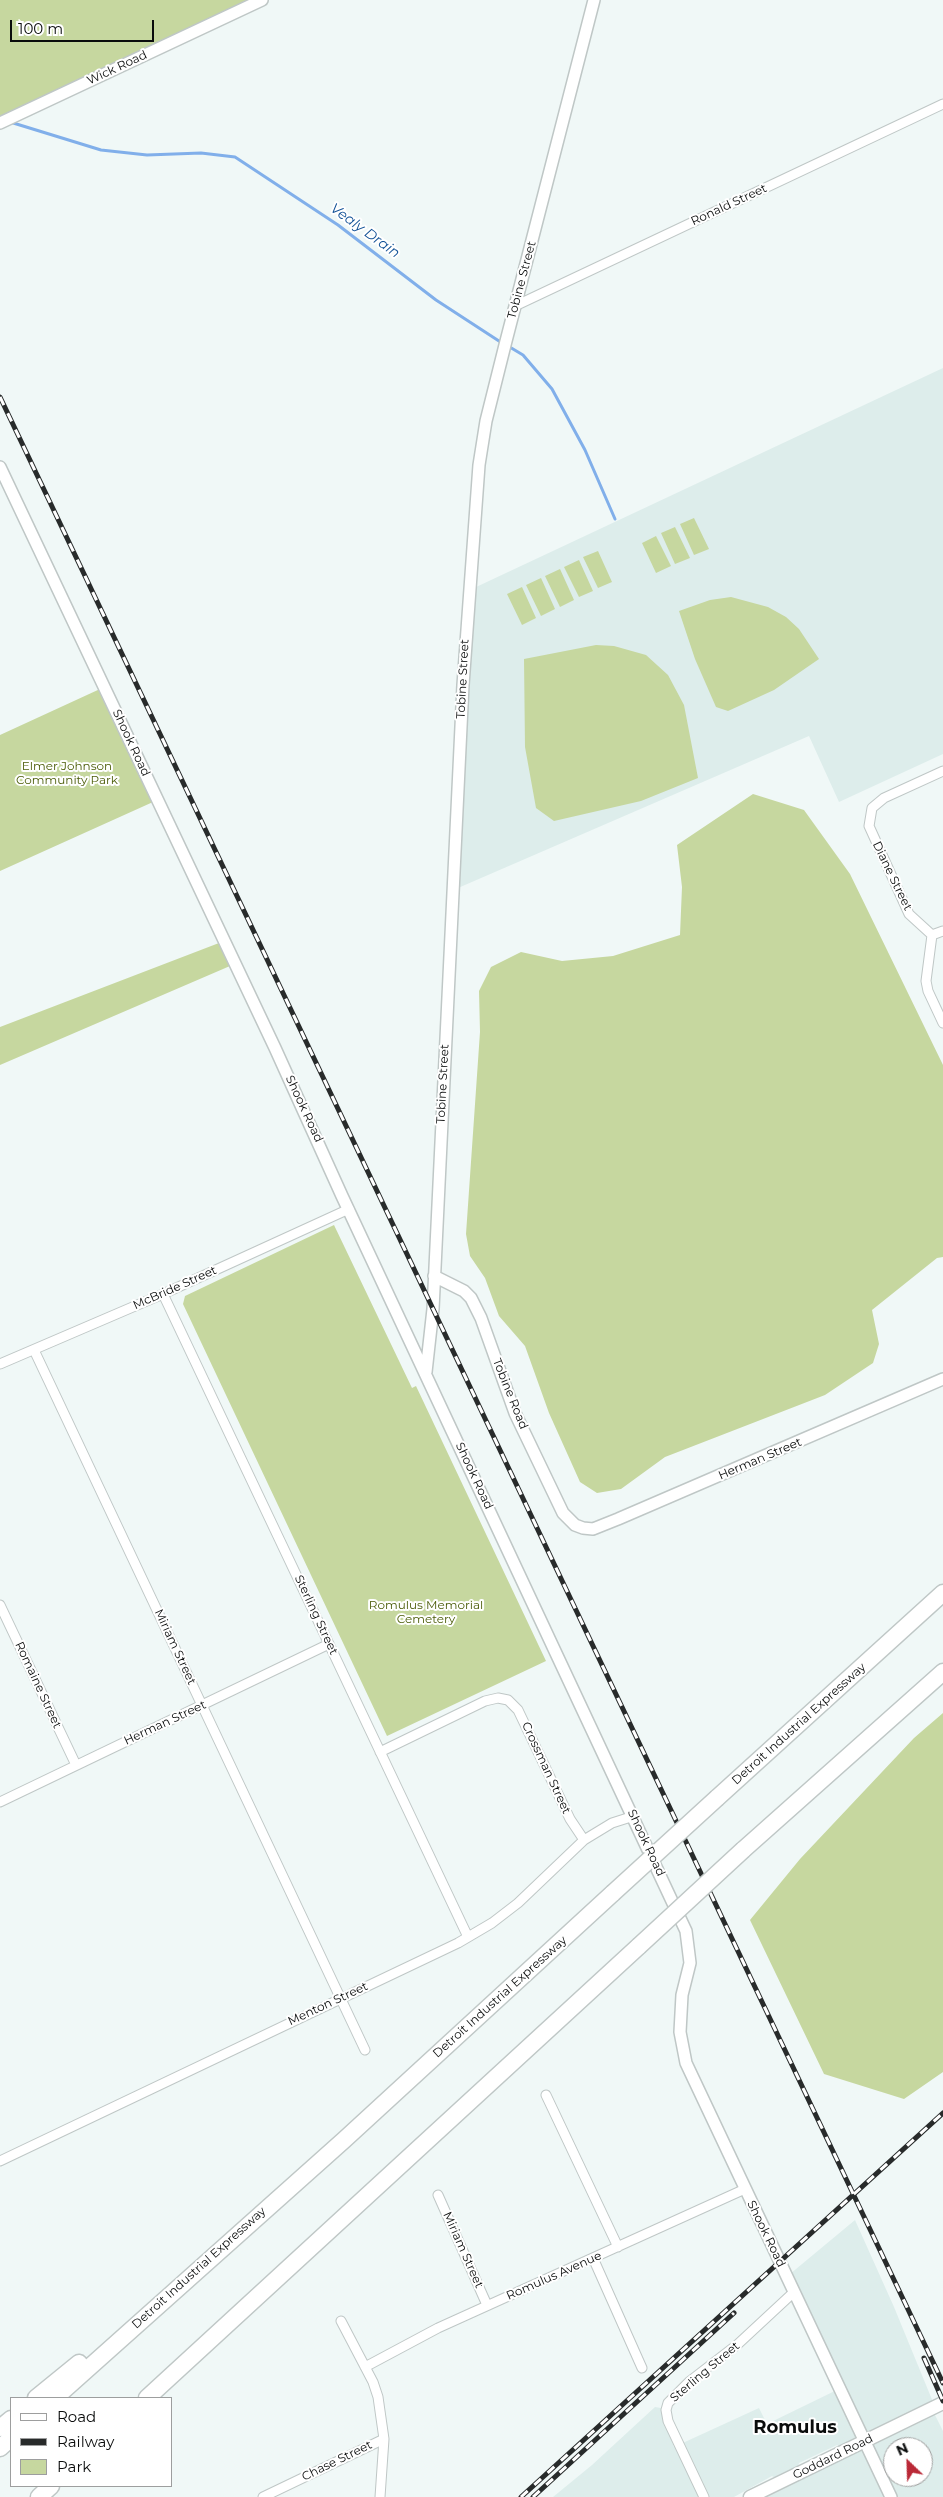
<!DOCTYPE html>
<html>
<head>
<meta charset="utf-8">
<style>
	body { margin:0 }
	#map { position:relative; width:943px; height:2497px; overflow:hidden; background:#f0f8f7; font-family:Montserrat,sans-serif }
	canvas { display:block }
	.legend { position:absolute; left:10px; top:2397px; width:162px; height:90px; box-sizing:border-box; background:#fff; border:1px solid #9d9e9e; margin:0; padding:6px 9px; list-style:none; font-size:15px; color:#0a0c0c }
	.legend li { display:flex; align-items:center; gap:10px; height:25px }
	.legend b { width:25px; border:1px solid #9d9e9e }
	.north { position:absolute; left:883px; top:2437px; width:50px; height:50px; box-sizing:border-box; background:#fff; border:1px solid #9d9e9e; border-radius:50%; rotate:336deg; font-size:14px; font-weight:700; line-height:20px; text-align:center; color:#0a0c0c }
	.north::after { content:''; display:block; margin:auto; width:18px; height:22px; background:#ba2937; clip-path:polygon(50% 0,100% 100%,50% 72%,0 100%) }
	.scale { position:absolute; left:10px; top:20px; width:144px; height:22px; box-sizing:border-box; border:2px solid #0a0c0c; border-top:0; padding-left:6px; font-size:15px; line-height:18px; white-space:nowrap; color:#0a0c0c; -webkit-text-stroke:4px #fff; paint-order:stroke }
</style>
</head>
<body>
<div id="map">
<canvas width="943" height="2497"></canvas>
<ul class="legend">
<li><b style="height:6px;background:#fff"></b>Road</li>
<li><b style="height:6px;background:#282b2b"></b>Railway</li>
<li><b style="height:14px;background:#c6d79f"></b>Park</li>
</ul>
<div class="north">N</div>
<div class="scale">100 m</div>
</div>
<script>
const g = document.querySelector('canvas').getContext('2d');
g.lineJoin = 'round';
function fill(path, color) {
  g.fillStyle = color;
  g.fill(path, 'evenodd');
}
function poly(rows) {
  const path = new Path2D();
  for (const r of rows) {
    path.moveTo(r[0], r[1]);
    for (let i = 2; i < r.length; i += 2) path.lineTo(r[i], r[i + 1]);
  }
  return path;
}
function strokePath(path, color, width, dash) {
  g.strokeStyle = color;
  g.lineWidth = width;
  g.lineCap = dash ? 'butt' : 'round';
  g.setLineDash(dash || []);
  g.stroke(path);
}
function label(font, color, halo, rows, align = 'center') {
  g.font = font + ' Montserrat,sans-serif';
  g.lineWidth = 4;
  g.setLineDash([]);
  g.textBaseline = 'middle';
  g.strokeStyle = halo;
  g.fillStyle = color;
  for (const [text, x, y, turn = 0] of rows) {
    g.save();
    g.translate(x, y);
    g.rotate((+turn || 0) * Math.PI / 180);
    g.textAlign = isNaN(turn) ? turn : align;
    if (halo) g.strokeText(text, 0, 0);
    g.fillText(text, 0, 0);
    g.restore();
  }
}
fill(poly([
	[943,368,943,754,839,802,809,736,458,888,474,588],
	[855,2220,894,2307,933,2402,841,2448,837,2445,799,2463,798,2468,777,2479,772,2476,734,2497,553,2497,592,2465,655,2407,661,2408,674,2447,759,2408,767,2424,845,2386,790,2274],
	[934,2413,943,2431,943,2497,763,2497],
	[893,2447,923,2447,923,2477,893,2477]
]), '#ddedeb');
fill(poly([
	[0,0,250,0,0,117],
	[694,518,709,549,694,555,680,524],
	[675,527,690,558,675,564,661,533],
	[656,536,671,566,656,573,642,543],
	[598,551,612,582,598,588,583,557],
	[579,560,593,591,579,597,564,567],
	[560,569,574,600,560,607,545,576],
	[541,578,555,609,541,616,526,585],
	[522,587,536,618,522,625,507,594],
	[731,597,768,607,786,617,799,629,819,659,774,690,728,711,716,707,695,659,679,611,710,600],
	[596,645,614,646,646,655,668,675,684,705,698,778,641,801,554,821,536,808,525,747,524,659],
	[100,689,153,802,0,871,0,735],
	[753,794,804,810,850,874,943,1065,943,1257,937,1258,872,1310,879,1344,873,1363,825,1395,665,1457,621,1489,597,1493,580,1482,549,1413,525,1346,499,1316,485,1278,470,1256,466,1234,480,1032,479,991,491,967,521,952,562,961,613,956,680,935,682,887,677,845],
	[219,943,230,966,0,1065,0,1027],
	[334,1225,412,1388,416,1386,546,1661,387,1736,183,1304,185,1296],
	[943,1713,943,2072,904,2099,824,2074,750,1920,800,1859,914,1738]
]), '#c6d79f');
strokePath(poly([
	[10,122,101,150,147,155,201,153,235,157,338,225,436,300,502,343],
	[508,346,523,355,552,389,585,450,615,519]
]), '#81afea', 3);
const minor = poly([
	[515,306,943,104],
	[943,771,884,798,872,808,869,826,909,914,932,935,926,981,928,991,943,1023],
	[932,935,943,931],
	[163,1294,468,1937],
	[34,1350,365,2050],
	[0,1364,163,1294,349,1209],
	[0,1605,76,1765],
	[380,1752,485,1701,498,1698,508,1700,518,1710,570,1819,584,1840],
	[0,1802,329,1644],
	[546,2095,618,2247],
	[0,2161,458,1943,492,1923,518,1903,584,1840,612,1823,634,1816],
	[438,2195,487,2305],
	[593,2258,642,2368],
	[341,2321,373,2382,378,2397,384,2439,380,2497],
	[365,2367,438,2328,745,2189],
	[263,2497,384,2439],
	[704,2497,668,2421,666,2410,668,2403,690,2381,738,2344,794,2292]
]);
const tertiary = poly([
	[0,123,262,0],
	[0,467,275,1048,342,1196,686,1931,690,1963,682,1995,680,2032,686,2063,891,2497],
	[434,1276,464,1291,471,1298,481,1318,515,1413,563,1513,575,1525,583,1528,593,1529,618,1519,943,1379],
	[426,1372,433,1309,463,685,479,465,486,421,505,345,594,0]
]);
const secondary = poly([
	[750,2497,943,2403]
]);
const motorway = poly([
	[717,1798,943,1593],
	[743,1850,943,1672],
	[36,2398,79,2363],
	[55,2398,344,2140,613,1893],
	[147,2398,639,1946],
	[0,2428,11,2419],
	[0,2448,11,2438],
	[39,2497,51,2486]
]);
strokePath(minor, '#bfc7c6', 11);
strokePath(tertiary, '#bfc7c6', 14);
strokePath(secondary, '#bfc7c6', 15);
strokePath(motorway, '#bfc7c6', 19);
strokePath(minor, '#fff', 9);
strokePath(tertiary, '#fff', 11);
strokePath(secondary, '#fff', 12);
strokePath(motorway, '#fff', 16);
const rail = poly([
	[0,397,943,2383],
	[924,2358,943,2401],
	[521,2497,943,2113],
	[533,2497,734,2313]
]);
strokePath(rail, '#282b2b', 5);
strokePath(rail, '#fff', 3, [9]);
const motorwayBridge = poly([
	[613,1893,717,1798],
	[639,1946,743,1850]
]);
strokePath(motorwayBridge, '#bfc7c6', 19, []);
strokePath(motorwayBridge, '#fff', 16);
label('12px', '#0a0c0c', '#fff', [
	["Wick Road",117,68,-25],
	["Ronald Street",729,205,-25],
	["Tobine Street",522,280,-75],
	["Tobine Street",463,679,-87],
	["Shook Road",131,743,65],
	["Diane Street",892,876,64],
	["Tobine Street",443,1084,-87],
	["Shook Road",304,1109,65],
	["McBride Street",175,1288,-24],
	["Tobine Road",510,1394,68],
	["Herman Street",760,1459,-23],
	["Shook Road",474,1476,65],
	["Sterling Street",316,1615,65],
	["Miriam Street",175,1647,65],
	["Romaine Street",38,1685,65],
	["Herman Street",165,1723,-25],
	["Detroit Industrial Expressway",799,1724,-42],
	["Crossman Street",546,1768,65],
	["Shook Road",646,1843,65],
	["Detroit Industrial Expressway",500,1997,-42],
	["Menton Street",328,2004,-25],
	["Shook Road",766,2234,64],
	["Miriam Street",463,2250,66],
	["Detroit Industrial Expressway",199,2268,-42],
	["Romulus Avenue",554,2276,-24],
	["Sterling Street",705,2372,-40],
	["Goddard Road",833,2457,-26],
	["Chase Street",337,2461,-26]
]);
label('12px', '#4b5c08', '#fff', [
	["Elmer Johnson",67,766],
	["Community Park",67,780],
	["Romulus Memorial",426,1605],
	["Cemetery",426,1619]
]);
label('italic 14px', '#115196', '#fff', [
	["Vealy Drain",365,231,36]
]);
label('bold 18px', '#0a0c0c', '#fff', [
	["Romulus",795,2428]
]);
</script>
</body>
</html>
